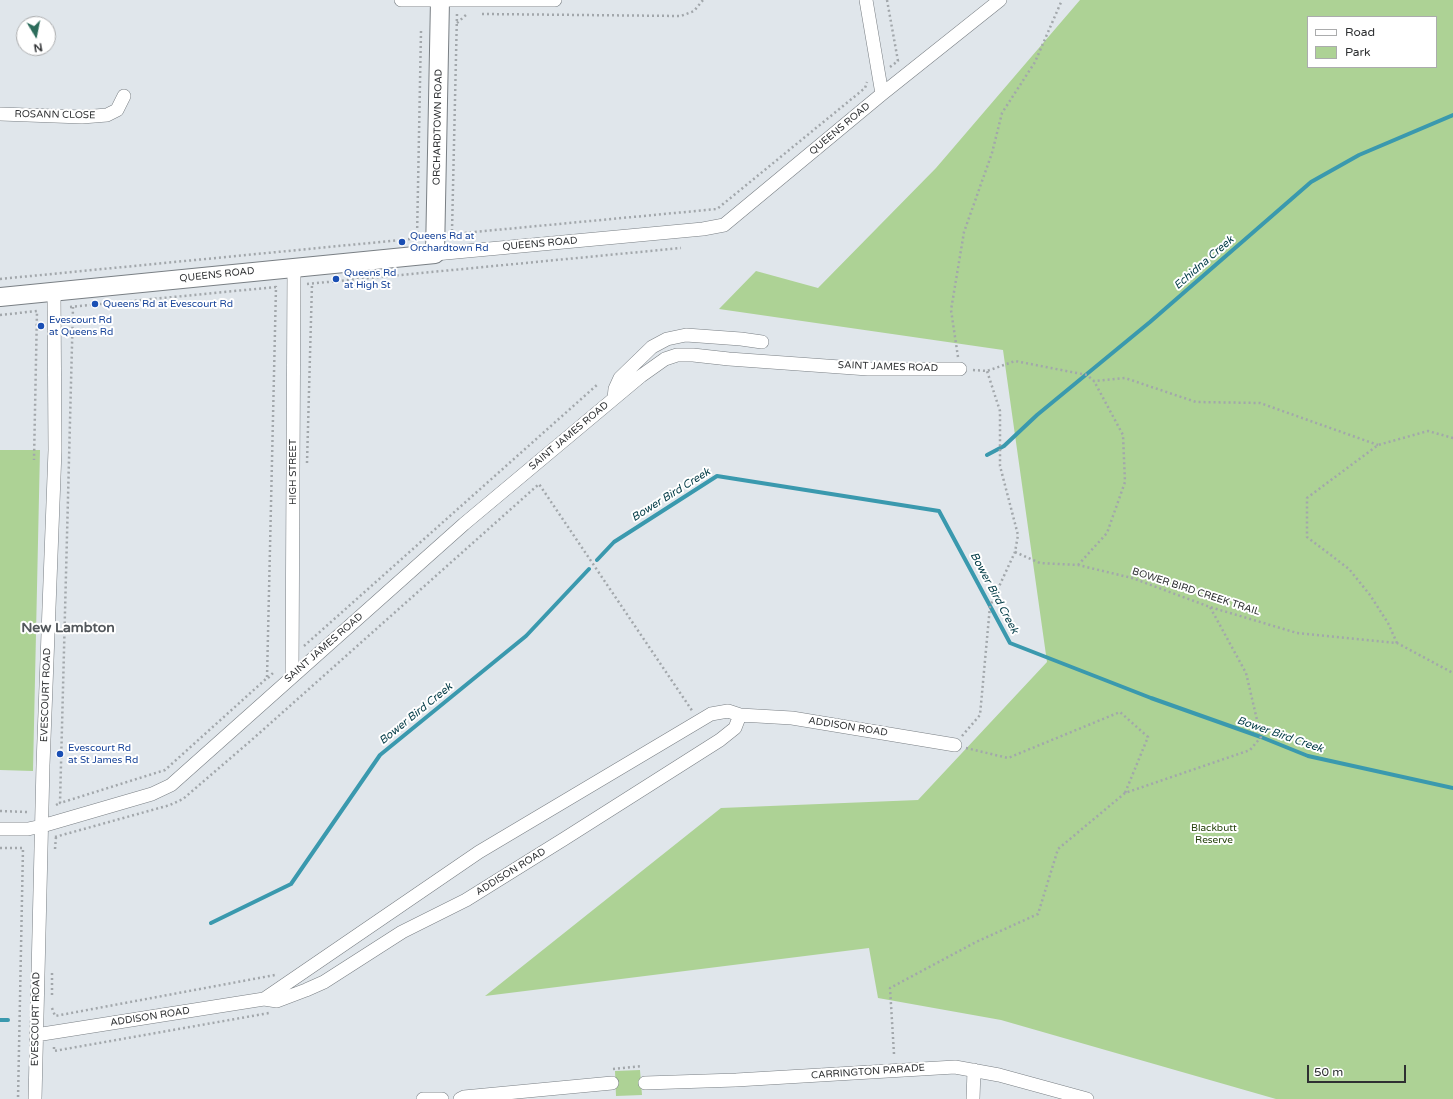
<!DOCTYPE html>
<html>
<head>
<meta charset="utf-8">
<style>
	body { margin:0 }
	#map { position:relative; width:1453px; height:1099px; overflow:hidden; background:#e0e6eb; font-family:"Varela Round",sans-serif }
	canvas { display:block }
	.legend { position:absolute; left:1307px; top:16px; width:130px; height:52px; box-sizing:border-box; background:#fff; border:1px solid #abacad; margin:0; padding:5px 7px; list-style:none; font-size:12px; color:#2e3032 }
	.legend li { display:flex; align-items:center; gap:8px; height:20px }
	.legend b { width:20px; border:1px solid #abacad }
	.north { position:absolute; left:16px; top:16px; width:40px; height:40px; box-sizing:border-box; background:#fff; border:1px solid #abacad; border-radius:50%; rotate:170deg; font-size:11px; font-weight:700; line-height:16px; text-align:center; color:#2e3032 }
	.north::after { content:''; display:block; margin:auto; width:14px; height:18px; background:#2c6c5b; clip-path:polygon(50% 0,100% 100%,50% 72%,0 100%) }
	.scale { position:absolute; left:1307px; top:1065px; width:99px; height:18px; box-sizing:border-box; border:2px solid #2e3032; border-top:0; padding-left:5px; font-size:12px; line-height:14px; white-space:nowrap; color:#2e3032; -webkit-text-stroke:3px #fff; paint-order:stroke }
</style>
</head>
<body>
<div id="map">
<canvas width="1453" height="1099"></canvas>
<ul class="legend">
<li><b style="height:5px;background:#fff"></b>Road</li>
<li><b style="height:11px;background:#add295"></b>Park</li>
</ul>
<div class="north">N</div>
<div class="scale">50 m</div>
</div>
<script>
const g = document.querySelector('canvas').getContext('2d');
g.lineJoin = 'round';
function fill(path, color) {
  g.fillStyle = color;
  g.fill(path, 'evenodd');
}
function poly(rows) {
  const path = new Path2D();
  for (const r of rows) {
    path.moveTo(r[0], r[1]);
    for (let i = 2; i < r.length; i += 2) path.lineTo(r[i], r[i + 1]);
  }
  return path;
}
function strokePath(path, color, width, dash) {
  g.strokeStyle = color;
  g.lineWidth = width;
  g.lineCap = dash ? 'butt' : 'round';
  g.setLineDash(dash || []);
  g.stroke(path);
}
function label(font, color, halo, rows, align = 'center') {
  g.font = font + ' "Varela Round",sans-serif';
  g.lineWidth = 4;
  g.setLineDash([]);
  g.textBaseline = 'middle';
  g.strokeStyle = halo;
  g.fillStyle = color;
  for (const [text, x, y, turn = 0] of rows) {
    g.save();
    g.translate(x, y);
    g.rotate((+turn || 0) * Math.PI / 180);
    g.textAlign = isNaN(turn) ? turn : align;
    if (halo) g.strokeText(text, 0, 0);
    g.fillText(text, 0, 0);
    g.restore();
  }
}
fill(poly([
	[1080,0,1453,0,1453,1099,1276,1099,1001,1020,878,998,869,948,485,996,721,808,918,800,1047,662,1003,350,719,309,756,271,818,288,936,168],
	[1308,17,1436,17,1436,67,1308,67],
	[0,450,40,450,33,771,0,770],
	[640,1070,642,1095,616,1096,615,1071]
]), '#add295');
strokePath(poly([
	[987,455,1004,446,1037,415,1150,322,1311,182,1359,155,1453,115],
	[597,560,614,542,717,476,939,511,1010,643,1151,698,1261,737,1308,756,1453,788],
	[211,923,291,884,380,755,526,636,589,569],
	[0,1020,8,1020]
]), '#3a99ae', 4);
const street = poly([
	[401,0,555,0],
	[866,0,882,94],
	[0,114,82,117,107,115,117,110,124,96],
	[435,254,703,229,724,225,882,94,1000,0],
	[614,398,615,389,620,378,652,347,667,339,686,335,741,339,762,342],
	[292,676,294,268],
	[0,829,28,829,42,826,152,794,171,785,464,524,641,376,665,359,677,355,693,355,729,359,868,369,960,369],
	[264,999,479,852,711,714,728,711,740,715,792,718,955,745],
	[36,1035,264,999,277,1001,306,990,324,982,402,932,466,900,564,839,720,740,735,728,740,715],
	[645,1083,736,1080,955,1067,999,1075,1087,1099],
	[35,1099,43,765,55,450,54,292],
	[423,1099,442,1099],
	[460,1099,464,1097,612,1083],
	[973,1099,974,1070]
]);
const secondary = poly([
	[0,297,435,254,440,0]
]);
strokePath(street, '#797f84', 14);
strokePath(secondary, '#797f84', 20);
strokePath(poly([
	[887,0,898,61,890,67],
	[482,14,681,16,694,11,703,0],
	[457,23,467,14],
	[452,231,453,234,717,209,865,88,867,82],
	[452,231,457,13],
	[417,238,421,31],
	[0,279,421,238],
	[307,284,681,248],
	[70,307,276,287,267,678,165,770,60,803,73,307],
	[0,315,37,311,34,460],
	[958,357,951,310,964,232,992,153,1002,113,1035,62,1062,0],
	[973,370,987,371,1015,361,1087,375,1094,381,1125,378,1196,402,1260,403,1378,445],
	[307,463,312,284],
	[1015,552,1040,563,1078,565,1132,578,1210,607,1297,633,1397,643,1453,673],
	[1078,565,1107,533,1125,482,1123,435,1094,381],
	[1397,643,1388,623,1370,595,1349,569,1307,537,1307,498,1378,445,1428,431,1453,438],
	[304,646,598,384],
	[268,678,274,672],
	[962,736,980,715,990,606,1015,552,1018,535,1000,466,1000,411,987,371],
	[966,748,1008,758,1120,712,1148,737,1125,793,1250,750,1261,737,1246,673,1210,607],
	[56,805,60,803],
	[0,811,27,812],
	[55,837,170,805,183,799,255,737,539,484,693,712],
	[0,848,23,848,18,1099],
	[55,849,56,837],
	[52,995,52,972],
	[52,1008,55,1016,275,975],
	[54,1047,54,1051,269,1013],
	[894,1054,890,988,976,942,1038,914,1058,849,1125,793],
	[613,1069,642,1066]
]), '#a2a7ab', 2.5, [2, 3]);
strokePath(street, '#fff', 13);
strokePath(secondary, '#fff', 18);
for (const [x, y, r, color] of [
	[402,242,4,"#1a4fb4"],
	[336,279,4,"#1a4fb4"],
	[95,304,4,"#1a4fb4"],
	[41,326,4,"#1a4fb4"],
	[60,754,4,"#1a4fb4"]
]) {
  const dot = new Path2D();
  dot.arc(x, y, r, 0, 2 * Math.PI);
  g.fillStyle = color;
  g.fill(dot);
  strokePath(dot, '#fff', 1.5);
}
label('10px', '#2e3032', '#fff', [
	["ROSANN CLOSE",55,115,1],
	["ORCHARDTOWN ROAD",438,127,-89],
	["QUEENS ROAD",840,129,-40],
	["QUEENS ROAD",540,244,-5],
	["QUEENS ROAD",217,275,-6],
	["SAINT JAMES ROAD",888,367,2],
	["SAINT JAMES ROAD",569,436,-40],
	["HIGH STREET",293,472,-90],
	["BOWER BIRD CREEK TRAIL",1196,592,18],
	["SAINT JAMES ROAD",324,648,-41],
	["EVESCOURT ROAD",46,695,-88],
	["ADDISON ROAD",848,727,9],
	["ADDISON ROAD",511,872,-32],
	["ADDISON ROAD",150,1017,-9],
	["EVESCOURT ROAD",36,1019,-89],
	["CARRINGTON PARADE",868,1072,-4]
]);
label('10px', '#164399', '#fff', [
	["Queens Rd at",410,236],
	["Orchardtown Rd",410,248],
	["Queens Rd",344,273],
	["at High St",344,285],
	["Queens Rd at Evescourt Rd",103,304],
	["Evescourt Rd",49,320],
	["at Queens Rd",49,332],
	["Evescourt Rd",68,748],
	["at St James Rd",68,760]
], 'left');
label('10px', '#25420b', '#fff', [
	["Blackbutt",1214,828],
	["Reserve",1214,840]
]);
label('italic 11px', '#003a45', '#fff', [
	["Echidna Creek",1204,263,-41],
	["Bower Bird Creek",671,495,-32],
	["Bower Bird Creek",994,593,62],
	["Bower Bird Creek",416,714,-39],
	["Bower Bird Creek",1280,735,19]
]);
label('bold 14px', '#53585c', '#fff', [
	["New Lambton",68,628]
]);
</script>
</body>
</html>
